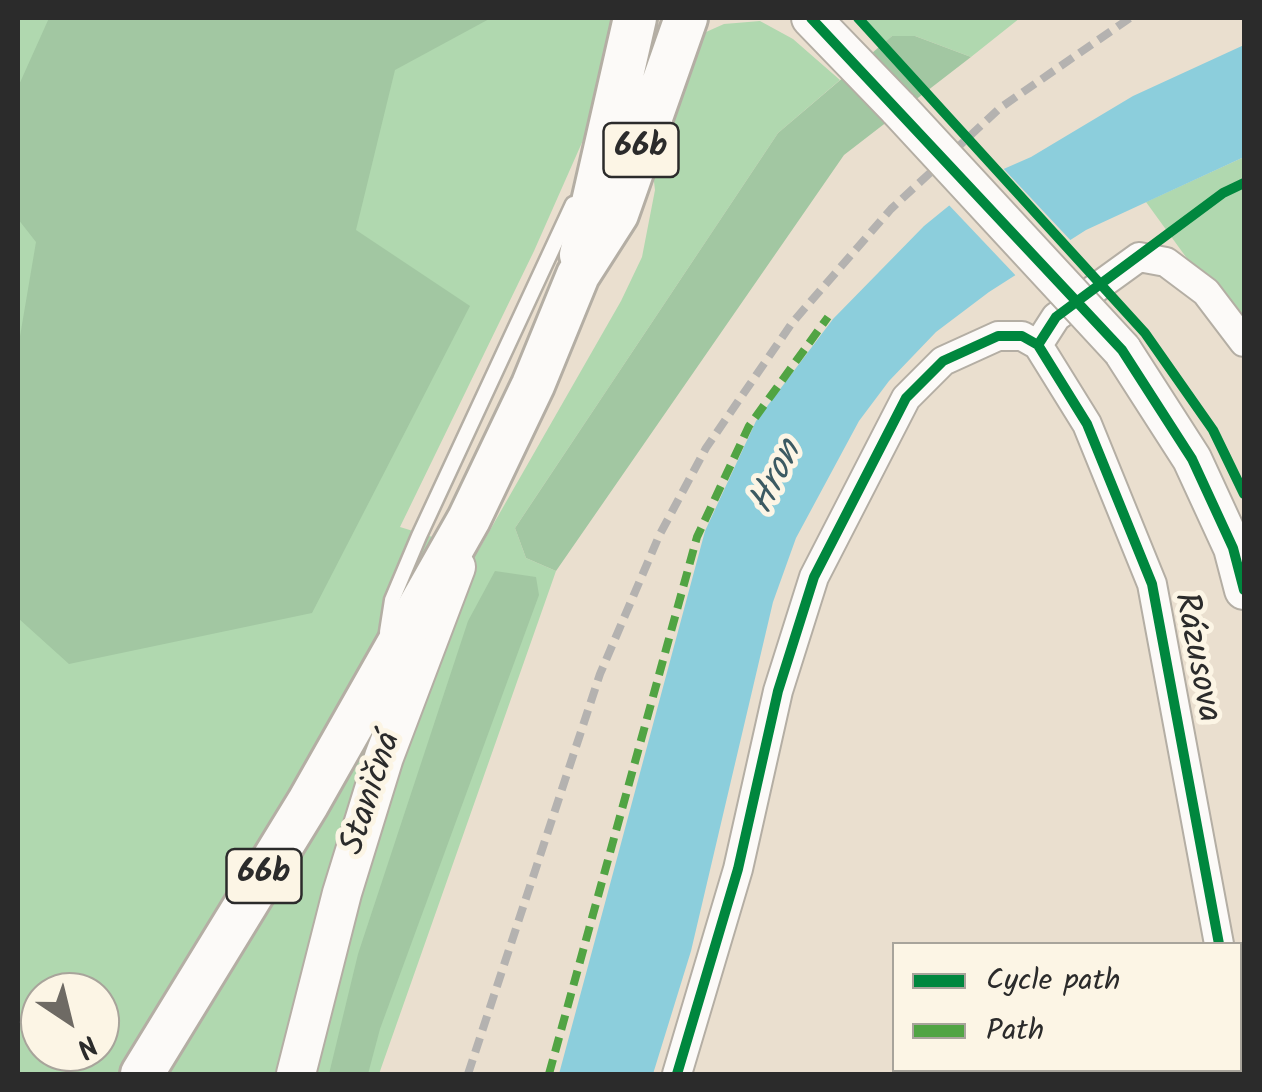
<!DOCTYPE html>
<html>
<head>
<meta charset="utf-8">
<style>
	body { margin:0 }
	#map { position:relative; width:1262px; height:1092px; overflow:hidden; background:#eadfcf; font-family:Kalam,sans-serif }
	canvas { display:block }
	.frame { position:absolute; inset:0; border:20px solid #2b2b2b; pointer-events:none }
	.legend { position:absolute; left:892px; top:942px; width:350px; height:130px; box-sizing:border-box; background:#fcf5e5; border:2px solid #a8a49b; margin:0; padding:12px 18px; list-style:none; font-size:30px; color:#2b2b2b }
	.legend li { display:flex; align-items:center; gap:20px; height:50px }
	.legend b { width:50px; border:2px solid #a8a49b }
	.north { position:absolute; left:20px; top:972px; width:100px; height:100px; box-sizing:border-box; background:#fcf5e5; border:2px solid #a8a49b; border-radius:50%; rotate:145deg; font-size:28px; font-weight:700; line-height:40px; text-align:center; color:#2b2b2b }
	.north::after { content:''; display:block; margin:auto; width:35px; height:45px; background:#6e6a64; clip-path:polygon(50% 0,100% 100%,50% 72%,0 100%) }
</style>
</head>
<body>
<div id="map">
<canvas width="1262" height="1092"></canvas>
<div class="frame"></div>
<ul class="legend">
<li><b style="height:12px;background:#00873e"></b>Cycle path</li>
<li><b style="height:12px;background:#51a443"></b>Path</li>
</ul>
<div class="north">N</div>
</div>
<script>
const g = document.querySelector('canvas').getContext('2d');
g.lineJoin = 'round';
function fill(path, color) {
  g.fillStyle = color;
  g.fill(path, 'evenodd');
}
function poly(rows) {
  const path = new Path2D();
  for (const r of rows) {
    path.moveTo(r[0], r[1]);
    for (let i = 2; i < r.length; i += 2) path.lineTo(r[i], r[i + 1]);
  }
  return path;
}
function strokePath(path, color, width, dash) {
  g.strokeStyle = color;
  g.lineWidth = width;
  g.lineCap = dash ? 'butt' : 'round';
  g.setLineDash(dash || []);
  g.stroke(path);
}
function label(font, color, halo, rows, align = 'center') {
  g.font = font + ' Kalam,sans-serif';
  g.lineWidth = 10;
  g.setLineDash([]);
  g.textBaseline = 'middle';
  g.strokeStyle = halo;
  g.fillStyle = color;
  for (const [text, x, y, turn = 0] of rows) {
    g.save();
    g.translate(x, y);
    g.rotate((+turn || 0) * Math.PI / 180);
    g.textAlign = isNaN(turn) ? turn : align;
    if (halo) g.strokeText(text, 0, 0);
    g.fillText(text, 0, 0);
    g.restore();
  }
}
fill(poly([
	[18,18,629,18,607,86,534,251,400,527,478,551,621,301,642,257,655,190,650,149,697,36,724,24,760,21,793,39,840,80,778,133,515,528,526,558,556,571,379,1074,18,1074],
	[40,992,100,992,100,1052,40,1052],
	[863,18,1020,18,971,57,915,36,892,36,883,44],
	[1244,157,1244,337,1146,202]
]), '#b0d8af');
fill(poly([
	[49,18,491,18,395,70,356,230,470,306,312,613,69,664,18,618,18,348,36,242,18,219,18,87],
	[892,36,915,36,971,57,844,155,556,571,526,558,515,528,778,133],
	[495,571,536,577,539,595,380,1029,368,1074,329,1074,358,954,468,621]
]), '#a2c7a2');
fill(poly([
	[1244,45,1244,157,1086,230,989,292,936,332,889,381,859,421,796,538,773,602,691,951,653,1074,559,1074,705,531,756,421,833,319,924,226,983,178,1031,157,1133,96]
]), '#8ccedc');
fill(poly([
	[1000,165,1074,244,1019,279,946,202,981,174]
]), '#eadfcf');
const lane = poly([
	[387,632,392,600,419,536,573,204]
]);
const street = poly([
	[1038,345,1056,317,1139,257,1166,262,1206,292,1244,342],
	[677,1074,738,869,778,691,814,577,906,398,943,361,998,336,1022,336,1038,345,1087,424,1152,584,1219,944]
]);
const secondary = poly([
	[811,18,899,109],
	[1122,350,1192,459,1233,548,1244,590],
	[1240,1007,1244,990],
	[296,1074,342,893,384,757,456,567],
	[1224,1074,1226,1070]
]);
const primary = poly([
	[581,255,635,18],
	[142,1074,308,803,469,519,533,385,578,275,617,214,686,18]
]);
strokePath(lane, '#b4aea4', 19);
strokePath(street, '#b4aea4', 32);
strokePath(secondary, '#b4aea4', 42);
strokePath(primary, '#b4aea4', 48);
strokePath(lane, '#fcfaf8', 14);
strokePath(street, '#fcfaf8', 28);
strokePath(secondary, '#fcfaf8', 38);
strokePath(primary, '#fcfaf8', 42);
strokePath(poly([
	[468,1074,600,674,659,536,706,448,792,323,891,209,1000,108,1130,18]
]), '#b4b2b0', 8, [15, 8]);
const secondaryBridge = poly([
	[899,109,1122,350]
]);
strokePath(secondaryBridge, '#b4aea4', 42, []);
strokePath(secondaryBridge, '#fcfaf8', 38);
strokePath(poly([
	[549,1074,697,537,749,426,828,317]
]), '#51a443', 8, [15, 8]);
strokePath(poly([
	[811,18,1122,350,1192,459,1233,548,1244,590],
	[858,18,1145,333,1213,430,1244,494],
	[1038,345,1056,317,1223,193,1244,183],
	[677,1074,738,869,778,691,814,577,906,398,943,361,998,336,1022,336,1038,345,1087,424,1152,584,1219,944]
]), '#00873e', 10);
for (const [x, y, w] of [
	[641,150,75],
	[264,876,75]
]) {
  const box = new Path2D();
  box.roundRect(x - w / 2, y - 27, w, 54, 8);
  g.fillStyle = '#fcf5e5';
  g.fill(box);
  strokePath(box, '#2b2b2b', 2.5);
}
label('bold 32px', '#2b2b2b', null, [
	["66b",641,150],
	["66b",264,876]
]);
label('35px', '#2b2b2b', '#fcf5e5', [
	["Rázusova",1194,658,79],
	["Staničná",374,794,-72]
]);
label('italic 38px', '#3c5a62', '#fcf5e5', [
	["Hron",779,479,-64]
]);
</script>
</body>
</html>
